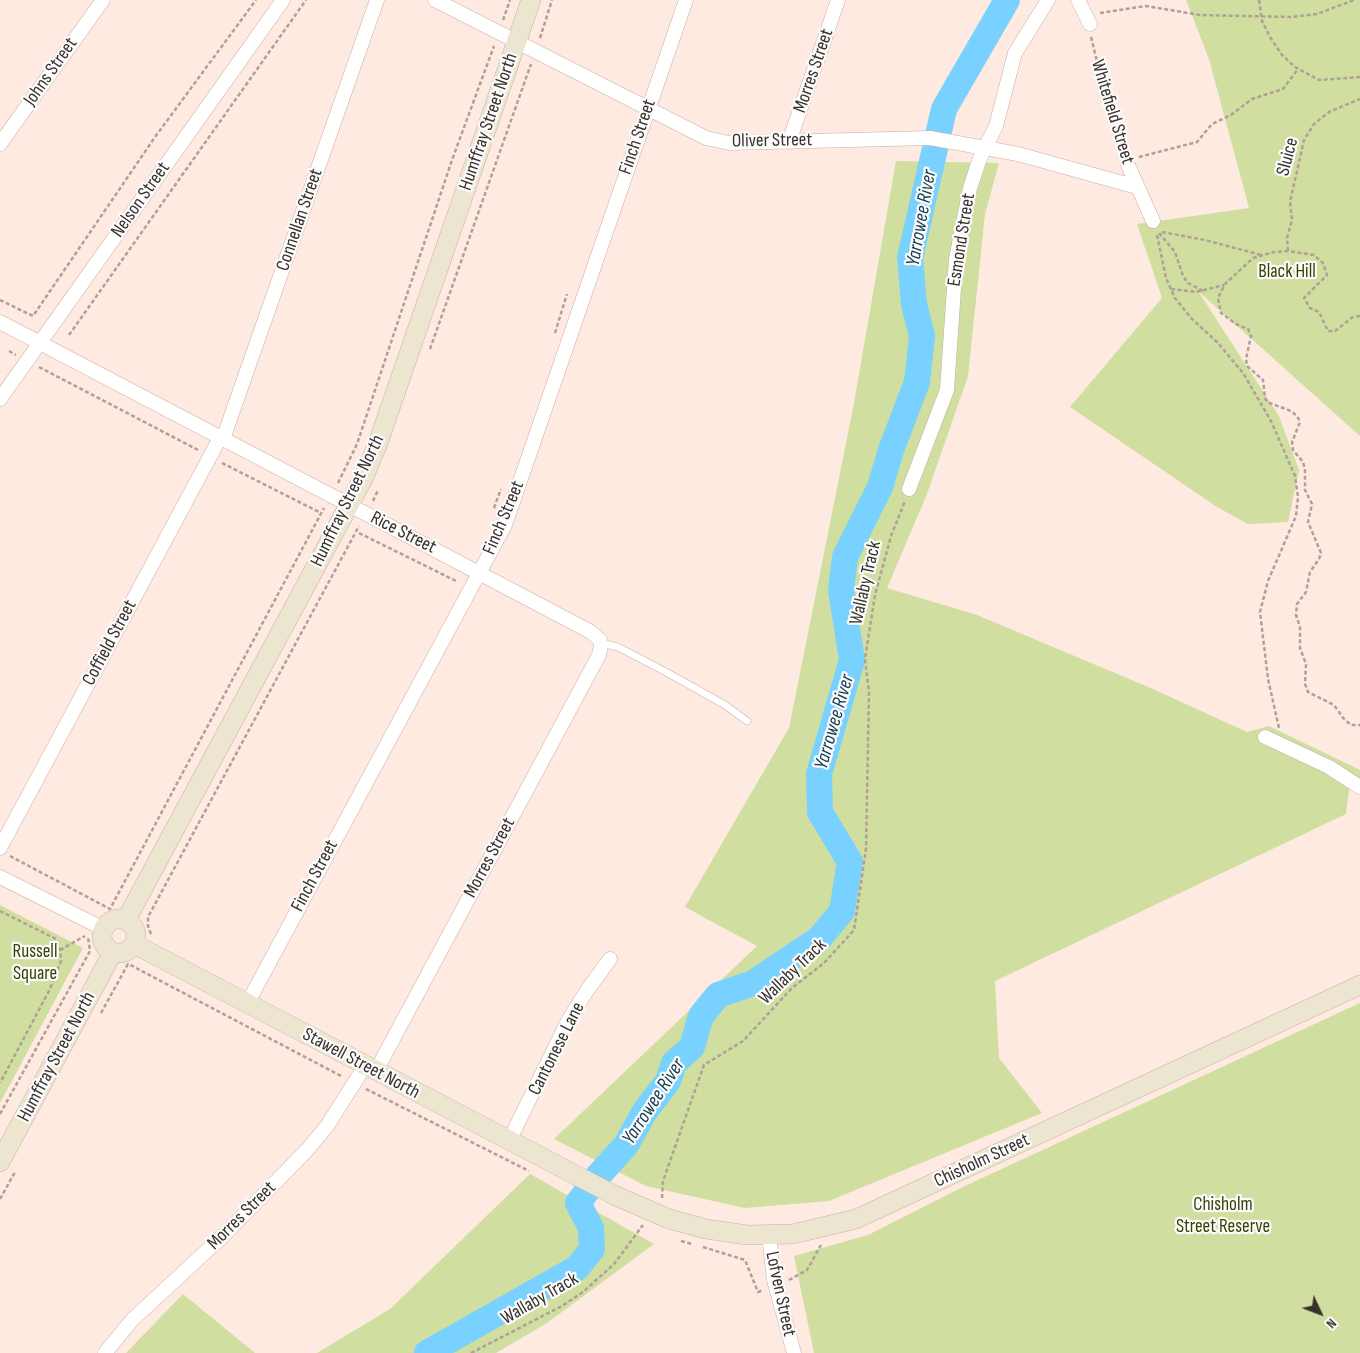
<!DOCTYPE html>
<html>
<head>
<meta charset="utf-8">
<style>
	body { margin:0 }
	#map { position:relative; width:1360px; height:1353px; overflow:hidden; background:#feeae1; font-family:"Sofia Sans Condensed",sans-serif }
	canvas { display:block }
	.north { position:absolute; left:1295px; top:1288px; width:50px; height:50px; -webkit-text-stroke:4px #fbfbfb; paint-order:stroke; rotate:133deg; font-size:14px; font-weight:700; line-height:20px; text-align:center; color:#39302c }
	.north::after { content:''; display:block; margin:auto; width:18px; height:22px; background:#39302c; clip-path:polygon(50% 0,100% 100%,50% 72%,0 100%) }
</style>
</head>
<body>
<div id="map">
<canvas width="1360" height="1353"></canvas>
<div class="north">N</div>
</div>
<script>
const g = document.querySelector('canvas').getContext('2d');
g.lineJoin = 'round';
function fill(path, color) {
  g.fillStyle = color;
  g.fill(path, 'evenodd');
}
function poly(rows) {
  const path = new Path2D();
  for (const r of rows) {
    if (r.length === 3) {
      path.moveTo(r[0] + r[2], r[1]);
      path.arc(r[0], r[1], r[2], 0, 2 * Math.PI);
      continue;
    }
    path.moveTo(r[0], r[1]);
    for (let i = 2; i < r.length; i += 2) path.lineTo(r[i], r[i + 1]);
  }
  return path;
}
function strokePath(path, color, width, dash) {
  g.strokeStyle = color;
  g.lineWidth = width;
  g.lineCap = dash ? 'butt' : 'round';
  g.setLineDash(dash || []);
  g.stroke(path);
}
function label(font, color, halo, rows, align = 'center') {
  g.font = font + ' "Sofia Sans Condensed",sans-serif';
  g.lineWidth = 4.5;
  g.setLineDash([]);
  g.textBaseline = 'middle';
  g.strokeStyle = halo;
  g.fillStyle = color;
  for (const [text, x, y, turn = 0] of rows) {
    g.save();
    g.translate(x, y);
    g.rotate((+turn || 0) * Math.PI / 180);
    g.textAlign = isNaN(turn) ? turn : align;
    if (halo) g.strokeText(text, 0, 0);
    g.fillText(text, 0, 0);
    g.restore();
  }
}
fill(poly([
	[1186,0,1360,0,1360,436,1198,291,1279,416,1299,470,1288,522,1248,524,1217,507,1070,407,1162,298,1137,224,1249,208,1209,59],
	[896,161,999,163,985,214,968,376,927,494,887,588,977,615,1153,689,1247,732,1269,726,1360,770,1360,778,1349,790,1346,814,995,981,999,1058,1042,1113,829,1201,745,1208,646,1186,554,1139,757,946,685,907,789,728,854,403],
	[0,905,83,948,0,1103],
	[1360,1003,1360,1353,814,1353,794,1256,868,1235,965,1186],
	[530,1174,654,1244,547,1323,496,1353,317,1353,390,1309],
	[183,1294,255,1353,126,1353]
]), '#d0de9f');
strokePath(poly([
	[427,1353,577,1268,592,1249,591,1228,578,1203,598,1176,626,1145,645,1111,668,1081,674,1063,692,1047,701,1016,718,995,753,983,819,939,842,911,850,862,820,812,819,774,852,660,841,590,845,557,880,487,891,450,917,382,922,336,914,304,910,258,944,109,1007,0]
]), '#78d1ff', 26);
const lane = poly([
	[601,643,618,647,666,672,725,705,747,721]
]);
const street = poly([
	[435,0,706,138,729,143,930,138,1018,154,1137,187],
	[1078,0,1090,24],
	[789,142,838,0],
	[0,144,103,0],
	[1128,165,1153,221],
	[0,322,479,573,591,632,600,640,601,646,599,655,376,1071],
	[0,399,283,0],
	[223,439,377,0],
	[909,489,947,390,956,259,970,188,980,158,996,126,1015,53,1048,0],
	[1265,737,1329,767,1360,787],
	[0,848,220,438],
	[0,877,104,929],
	[247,1004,505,525,686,0],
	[509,1141,569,1019,588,989,610,959],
	[769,1235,774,1280,794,1353],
	[105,1353,132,1320,225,1234,307,1150,327,1126,365,1066]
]);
const secondary = poly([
	[119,936,17],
	[126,920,364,477,378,443,531,0],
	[134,944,614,1195,669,1219,706,1229,747,1235,793,1234,856,1219,1360,985],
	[0,1162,113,952]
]);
strokePath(lane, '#c7afa6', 8);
strokePath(street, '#c7afa6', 15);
strokePath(secondary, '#c7afa6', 20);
strokePath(poly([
	[1259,0,1262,21,1270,37,1282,55,1295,67,1319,80,1360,77],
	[1100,13,1146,6,1200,15,1291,17,1317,14,1354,0],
	[503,20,510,0],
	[1091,37,1107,102,1123,152],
	[540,38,552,0],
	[1139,157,1197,142,1212,124,1231,115,1252,99,1283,89,1298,69],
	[1162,232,1205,240,1261,255],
	[1159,233,1175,252,1183,276,1188,283,1203,291],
	[1157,235,1166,278,1175,298,1191,318,1218,343,1243,373,1271,421,1295,476,1298,497,1296,516,1268,581,1260,612,1268,679,1279,728],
	[1288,251,1287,238,1292,220,1290,202,1304,140,1314,124,1329,112,1360,99],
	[1171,289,1196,292,1224,285],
	[0,300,33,316,155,137,256,0],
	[1360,316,1353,317,1335,331,1328,331,1319,312,1310,308,1304,298,1327,275,1323,263,1314,255,1288,251,1274,252,1253,258,1225,284,1218,298,1221,313,1236,324,1248,329,1251,336,1246,359,1247,366,1263,380,1265,398,1267,402,1291,411,1297,416,1300,422,1292,442,1293,450,1303,462,1305,469,1305,490,1312,504,1308,522,1321,553,1319,559,1310,572,1306,592,1297,604,1296,615,1300,627,1300,648,1306,664,1305,684,1308,692,1334,705,1344,719,1351,725,1360,725],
	[555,333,567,294],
	[69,335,306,0],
	[430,349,531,64],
	[9,351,16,355],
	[39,367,198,450],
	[222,463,321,513],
	[338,483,357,444,452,160,494,46],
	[373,501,378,490],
	[494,508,501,489],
	[359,533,458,582],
	[10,856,110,909,324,508],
	[0,911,56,939,60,950,61,961,50,989,0,1083],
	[151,934,148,926,148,917,359,526],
	[60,950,85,936],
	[136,968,343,1077],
	[101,1013,128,964,137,968],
	[366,1089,529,1171],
	[0,1114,90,951,88,937],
	[662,1198,663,1181,704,1065,743,1041,792,988,824,963,854,930,866,849,869,692,865,659,875,595,891,536,905,501],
	[0,1199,15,1172],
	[681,1241,692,1244],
	[703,1247,745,1260,758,1292,763,1290],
	[789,1280,807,1270,821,1245],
	[471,1353,562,1306,583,1292,614,1264,643,1225]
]), '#b0a099', 2.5, [4, 2.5]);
strokePath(lane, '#fff', 7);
strokePath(street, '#fff', 14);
strokePath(secondary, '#ece6d0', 19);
label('19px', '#39302c', '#fbfbfb', [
	["Morres Street",814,71,-71],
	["Johns Street",51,72,-55],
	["Whitefield Street",1112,112,73],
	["Humffray Street North",489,122,-71],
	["Finch Street",638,137,-71],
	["Oliver Street",772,141,-1],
	["Sluice",1288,157,-75],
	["Nelson Street",141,200,-55],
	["Connellan Street",300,220,-71],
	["Esmond Street",962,240,-81],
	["Humffray Street North",348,501,-64],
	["Finch Street",504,518,-67],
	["Rice Street",403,533,27],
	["Wallaby Track",866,583,-77],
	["Coffield Street",110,643,-62],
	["Morres Street",490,858,-62],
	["Finch Street",315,876,-62],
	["Wallaby Track",793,972,-44],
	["Cantonese Lane",557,1049,-63],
	["Humffray Street North",57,1057,-62],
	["Stawell Street North",361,1064,28],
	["Chisholm Street",982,1161,-25],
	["Morres Street",242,1216,-45],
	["Lofven Street",780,1294,78],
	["Wallaby Track",540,1299,-30]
]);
label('19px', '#384000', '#fbfbfb', [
	["Black Hill",1287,272],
	["Russell",35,952],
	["Square",35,974],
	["Chisholm",1223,1205],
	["Street Reserve",1223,1227]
]);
label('italic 20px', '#153c4f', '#fbfbfb', [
	["Yarrowee River",922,218,-80],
	["Yarrowee River",835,722,-74],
	["Yarrowee River",654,1102,-57]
]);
</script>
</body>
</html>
